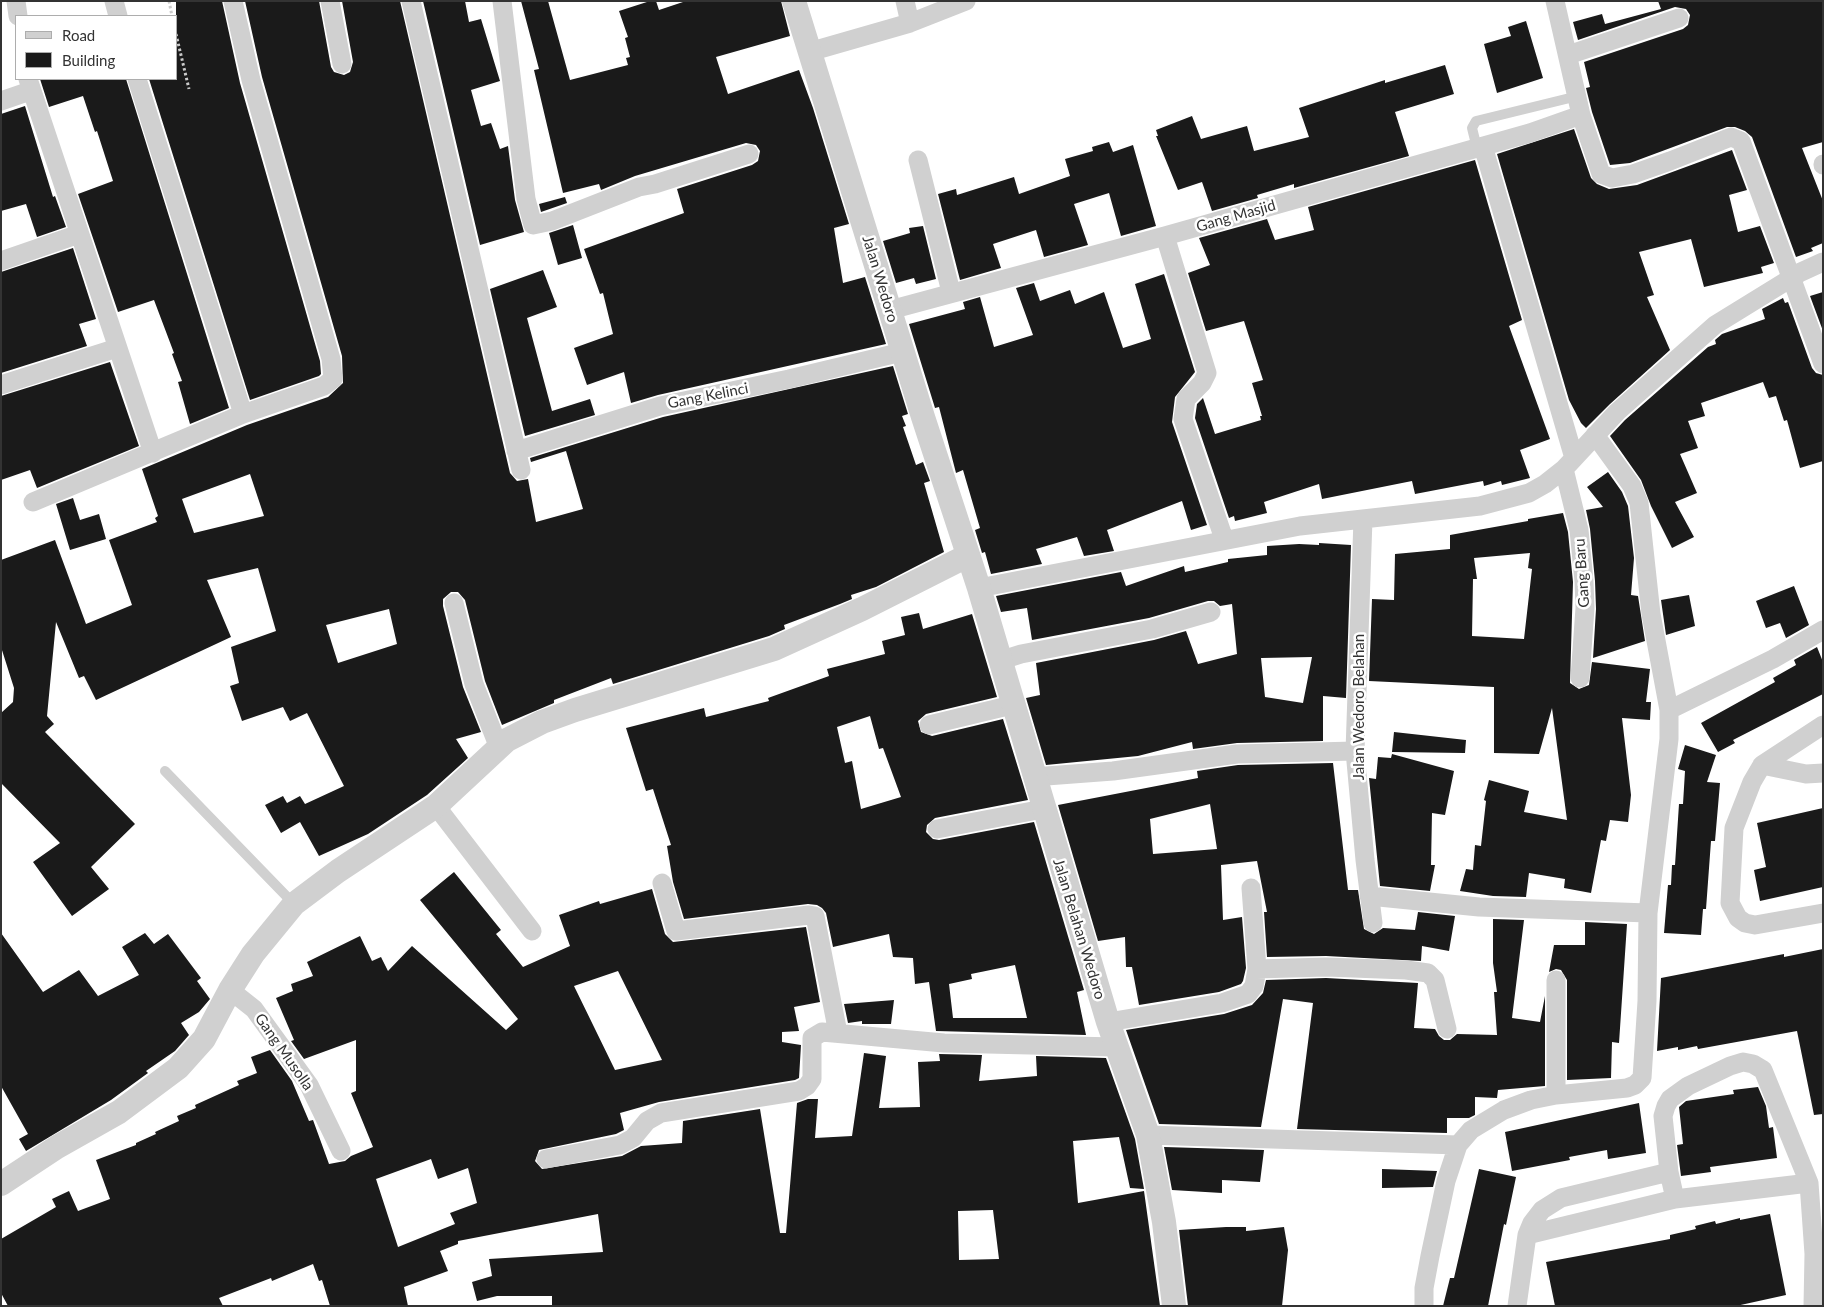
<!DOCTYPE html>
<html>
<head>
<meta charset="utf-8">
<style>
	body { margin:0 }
	#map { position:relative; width:1824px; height:1307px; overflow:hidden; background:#fff; font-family:Lato,sans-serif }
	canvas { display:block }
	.frame { position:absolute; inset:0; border:2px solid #333; pointer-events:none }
	.legend { position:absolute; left:15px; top:15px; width:162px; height:65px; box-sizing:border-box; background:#fff; border:1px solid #adadad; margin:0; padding:6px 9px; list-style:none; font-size:15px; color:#333 }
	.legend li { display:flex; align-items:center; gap:10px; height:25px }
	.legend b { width:25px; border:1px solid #adadad }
</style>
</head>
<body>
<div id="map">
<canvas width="1824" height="1307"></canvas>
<div class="frame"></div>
<ul class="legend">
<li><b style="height:6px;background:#d0d0d0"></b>Road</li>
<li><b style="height:14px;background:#1a1a1a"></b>Building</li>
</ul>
</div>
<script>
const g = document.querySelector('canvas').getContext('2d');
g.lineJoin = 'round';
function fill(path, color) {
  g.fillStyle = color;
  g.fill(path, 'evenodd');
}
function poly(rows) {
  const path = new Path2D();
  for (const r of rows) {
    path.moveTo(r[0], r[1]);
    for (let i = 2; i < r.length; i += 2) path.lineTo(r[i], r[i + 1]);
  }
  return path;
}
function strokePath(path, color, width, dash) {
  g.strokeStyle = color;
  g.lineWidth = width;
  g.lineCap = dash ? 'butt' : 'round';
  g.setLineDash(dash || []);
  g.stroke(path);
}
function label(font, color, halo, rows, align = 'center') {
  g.font = font + ' Lato,sans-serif';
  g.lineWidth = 5;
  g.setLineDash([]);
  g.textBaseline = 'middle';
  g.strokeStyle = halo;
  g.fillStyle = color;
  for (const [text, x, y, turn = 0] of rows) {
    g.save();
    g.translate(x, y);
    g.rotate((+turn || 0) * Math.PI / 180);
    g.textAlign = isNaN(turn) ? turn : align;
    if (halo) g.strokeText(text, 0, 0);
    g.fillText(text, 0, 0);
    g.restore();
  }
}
fill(poly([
	[176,1,222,1,240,83,320,361,321,374,319,376,250,400,149,79,176,79],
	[245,1,319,1,331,67,334,72,344,75,350,72,353,62,342,1,400,1,510,473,517,481,528,479,536,522,583,509,566,451,531,462,530,458,663,417,893,366,908,414,902,416,906,426,903,427,916,465,923,462,930,481,924,483,944,552,876,587,851,595,852,599,840,604,784,625,785,629,769,636,613,684,611,678,554,700,554,703,502,725,485,681,465,600,458,592,451,592,443,599,443,606,463,687,481,732,456,739,468,758,427,795,368,834,319,856,300,822,281,833,265,805,283,796,287,803,300,796,305,804,344,786,307,713,290,721,283,707,242,721,230,686,239,683,231,647,276,631,258,568,207,580,231,637,96,700,84,676,79,678,56,622,47,716,54,724,45,732,135,824,91,867,109,889,72,916,33,862,60,843,1,783,1,713,13,702,14,688,1,647,1,560,55,540,86,624,132,605,109,540,157,522,155,518,158,516,142,469,247,425,328,397,343,383,342,356,262,77],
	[250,474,264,516,194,533,182,499],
	[389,609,397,644,338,663,326,625],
	[423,1,465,1,469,22,481,19,500,81,471,90,481,126,491,123,500,149,508,146,515,200,524,232,480,245],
	[521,1,548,1,570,80,628,65,626,58,630,57,625,38,628,37,619,11,650,1,656,1,659,10,686,1,781,1,790,36,716,57,728,94,799,70,813,108,849,224,834,228,843,283,865,277,886,344,658,395,631,403,624,372,587,385,574,348,613,334,603,293,600,294,584,249,684,213,677,189,752,165,758,161,760,151,756,145,746,143,635,176,601,190,599,184,563,193,534,70,539,69],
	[1658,1,1823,1,1823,142,1802,148,1823,201,1823,243,1811,248,1813,251,1796,257,1752,137,1745,131,1735,127,1727,127,1630,163,1610,165,1592,112,1586,88,1590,87,1584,62,1683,29,1688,25,1690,15,1686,9,1675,7,1578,40,1573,22,1602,14,1605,24,1661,9],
	[1526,21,1543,78,1497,93,1484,44,1511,36,1508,27],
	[1445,65,1454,94,1395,112,1409,156,1294,188,1294,184,1257,195,1258,198,1212,211,1202,182,1178,190,1156,136,1158,136,1156,130,1192,116,1201,139,1247,126,1254,151,1309,137,1299,108,1385,80,1385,83],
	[40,79,126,79,229,408,190,424,178,382,182,381,172,354,174,353,154,300,118,312,78,194,113,181,97,131,95,132,83,96,49,107],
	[25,106,53,197,55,196,66,227,37,237,26,204,1,211,1,114],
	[1574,129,1591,178,1597,184,1609,189,1637,185,1732,150,1747,190,1729,195,1738,232,1760,226,1774,263,1761,267,1763,273,1704,287,1691,239,1639,252,1654,295,1647,297,1670,350,1610,404,1586,428,1581,423,1569,400,1497,154],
	[1109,142,1113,152,1133,145,1156,226,1121,236,1109,193,1074,204,1088,245,1044,257,1036,230,993,244,1001,268,960,280,938,194,956,189,957,195,1014,177,1019,194,1070,176,1065,159,1093,151,1092,147],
	[1475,160,1522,320,1509,326,1550,439,1520,450,1530,478,1502,485,1501,481,1484,486,1483,481,1415,494,1412,481,1322,499,1319,484,1264,502,1267,513,1235,521,1234,516,1229,518,1195,418,1197,404,1203,398,1215,434,1261,420,1260,416,1262,416,1252,383,1263,380,1244,321,1206,331,1188,273,1210,265,1199,238,1267,219,1275,240,1314,230,1308,207],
	[565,197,567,203,541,212,539,204],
	[573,225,582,258,558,265,549,233],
	[923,226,936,279,916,284,914,278,896,283,883,241,910,233,909,228],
	[73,248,96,319,79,324,87,346,1,373,1,272],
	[543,270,557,307,527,318,552,411,590,399,595,415,525,436,490,289],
	[1164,274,1195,372,1175,397,1172,422,1207,525,1191,530,1182,501,1107,530,1114,551,1084,556,1077,537,1036,549,1042,564,991,574,985,552,982,553,975,530,980,528,963,470,956,473,939,407,935,408,909,324,965,309,963,302,980,297,994,347,1033,335,1016,288,1034,283,1040,301,1070,290,1075,304,1104,292,1123,348,1151,339,1135,284],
	[1823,292,1823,331,1810,296],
	[1783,298,1785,303,1788,302,1812,368,1816,373,1823,375,1823,461,1800,468,1787,420,1784,421,1776,396,1769,398,1763,382,1701,403,1705,416,1688,421,1698,448,1680,454,1697,493,1675,502,1694,537,1672,548,1651,506,1641,480,1610,436,1625,420,1708,347,1716,344,1715,340,1722,334,1765,319,1762,309],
	[110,362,139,446,37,488,30,470,1,480,1,396],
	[1608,472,1622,492,1628,506,1634,558,1631,595,1638,596,1645,641,1593,658,1596,609,1595,581,1590,529,1586,510,1603,507,1587,487],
	[73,498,80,520,99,514,106,539,70,550,56,504],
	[1563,513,1568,532,1573,582,1570,683,1579,689,1589,685,1592,662,1650,669,1646,702,1651,702,1650,720,1622,718,1631,795,1628,822,1610,820,1606,841,1601,840,1591,893,1564,888,1565,879,1529,873,1526,897,1493,896,1460,891,1466,869,1473,870,1475,845,1481,846,1486,801,1484,800,1489,780,1529,791,1524,812,1567,820,1552,708,1539,754,1494,753,1494,687,1369,681,1372,599,1394,600,1395,554,1450,549,1450,535,1528,521,1528,519],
	[1530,553,1528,568,1532,569,1524,639,1472,636,1473,579,1477,579,1474,558],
	[1319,543,1351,545,1346,698,1323,696,1323,741,1237,743,1193,749,1192,742,1138,756,1046,765,1026,698,1040,695,1036,663,1154,640,1186,631,1198,664,1237,654,1232,604,1220,606,1214,601,1208,601,1149,618,1032,640,1027,608,1001,612,996,596,1121,572,1126,586,1184,566,1185,572,1228,562,1228,559,1267,555,1267,546,1299,544,1319,545],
	[1312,657,1303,703,1265,697,1261,658],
	[1794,586,1809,625,1786,638,1780,623,1766,628,1756,601],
	[1689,595,1695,626,1666,635,1661,600],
	[919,613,923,629,972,614,997,697,926,714,918,721,921,732,932,736,1003,719,1028,800,935,818,927,825,926,832,933,839,939,840,1034,822,1084,990,1077,992,1086,1035,936,1031,929,982,915,984,913,958,893,957,889,934,833,947,826,913,822,908,817,905,808,904,684,919,673,882,667,846,671,845,653,789,646,791,626,728,704,708,706,717,769,701,768,698,829,676,827,669,885,654,882,641,905,635,901,617],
	[870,716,879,749,883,748,901,797,861,809,852,761,845,763,837,727],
	[1015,965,1027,1018,953,1018,949,984,972,979,971,974],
	[1817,647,1823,662,1823,694,1733,740,1735,743,1718,752,1701,723,1775,682,1773,678,1796,665,1794,660],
	[1394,732,1466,740,1465,753,1392,752],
	[1685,745,1716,755,1707,782,1720,783,1715,841,1711,841,1706,909,1703,909,1701,935,1664,933,1668,885,1671,885,1672,865,1675,865,1679,804,1683,804,1685,771,1678,769],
	[1392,754,1454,771,1445,815,1432,813,1431,865,1435,865,1430,891,1380,886,1369,778,1376,779,1378,757,1391,758],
	[1333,763,1348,890,1358,890,1364,929,1374,934,1383,928,1415,930,1418,912,1455,916,1449,951,1422,946,1421,961,1326,956,1267,957,1264,912,1267,912,1257,861,1221,865,1223,920,1242,917,1246,968,1243,981,1241,984,1219,992,1139,1005,1132,967,1126,967,1125,937,1098,941,1058,805,1198,778,1197,771,1238,765],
	[1210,804,1217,849,1153,854,1150,819],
	[1823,808,1823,887,1760,901,1754,870,1766,867,1757,823],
	[454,872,501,930,496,934,523,967,570,946,559,915,599,901,600,904,652,889,665,934,673,942,806,927,820,1002,794,1007,799,1031,782,1032,782,1042,801,1045,799,1078,795,1080,659,1102,620,1113,624,1130,616,1134,539,1150,535,1161,542,1169,622,1156,641,1146,682,1143,683,1121,760,1109,780,1233,786,1233,797,1103,808,1099,818,1099,815,1138,852,1136,864,1053,886,1056,879,1108,920,1107,918,1062,940,1061,939,1054,982,1055,979,1081,1037,1076,1036,1056,1106,1058,1135,1139,1144,1189,1130,1188,1119,1137,1073,1141,1078,1203,1144,1191,1160,1306,552,1306,552,1296,497,1296,477,1301,472,1282,492,1276,489,1259,603,1252,598,1214,458,1241,458,1244,440,1251,448,1271,404,1287,408,1306,330,1306,322,1280,319,1281,313,1264,272,1281,271,1278,219,1298,223,1306,8,1306,1,1293,1,1239,56,1207,52,1199,69,1191,78,1211,110,1199,96,1160,136,1145,136,1143,156,1134,155,1132,179,1121,177,1116,196,1108,195,1105,239,1085,237,1081,257,1073,251,1057,270,1050,292,1081,309,1121,313,1120,329,1164,345,1161,351,1156,373,1147,351,1093,356,1091,356,1040,304,1059,291,1041,294,1040,276,998,293,991,291,984,313,976,307,962,360,936,372,961,381,957,388,971,412,946,506,1030,518,1019,420,900],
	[618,971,662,1060,615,1070,574,986],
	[431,1159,438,1179,468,1168,477,1203,450,1213,455,1224,398,1247,376,1179],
	[993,1210,999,1259,959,1260,958,1211],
	[1493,919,1524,920,1512,1018,1540,1022,1545,996,1545,1086,1498,1090,1497,1098,1475,1097,1475,1115,1469,1118,1447,1118,1447,1133,1297,1129,1313,1003,1283,999,1261,1127,1159,1124,1126,1030,1224,1014,1252,1005,1263,993,1266,980,1326,978,1418,983,1414,1028,1435,1029,1439,1036,1444,1040,1450,1040,1457,1034,1497,1035,1494,992,1497,992,1493,963],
	[1585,922,1627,924,1619,1043,1612,1042,1611,1078,1567,1080,1567,980,1561,970,1556,969,1549,972,1554,945,1585,945],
	[1,933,43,992,79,970,98,996,139,975,122,947,145,933,154,944,168,934,201,978,197,981,210,999,199,1012,181,1023,189,1035,175,1051,146,1071,148,1073,111,1100,26,1151,19,1139,28,1134,1,1086],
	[1823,949,1823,1114,1814,1115,1797,1031,1698,1049,1697,1046,1678,1050,1678,1047,1657,1051,1661,978,1784,954,1784,957],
	[894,1000,891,1024,862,1024,862,1021,848,1023,844,1004],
	[1758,1087,1766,1106,1769,1128,1773,1127,1777,1158,1710,1167,1711,1172,1681,1176,1677,1145,1683,1144,1679,1107,1686,1101,1734,1094,1733,1090],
	[1639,1103,1646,1153,1608,1159,1607,1150,1569,1157,1570,1160,1512,1171,1505,1132],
	[1164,1147,1264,1150,1260,1182,1222,1180,1222,1193,1172,1190],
	[1382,1169,1437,1171,1433,1187,1382,1188],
	[1479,1169,1516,1177,1506,1225,1504,1224,1488,1306,1443,1306,1450,1278,1454,1278],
	[1770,1214,1786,1295,1736,1306,1555,1306,1546,1262,1670,1239,1670,1235,1696,1229,1695,1226,1715,1221,1716,1224,1740,1218,1740,1220],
	[1226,1227,1246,1227,1246,1231,1284,1227,1288,1250,1282,1306,1188,1306,1179,1230]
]), '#1a1a1a');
strokePath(poly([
	[169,1,172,16],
	[176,34,189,89]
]), '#cacaca', 3, [2.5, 2.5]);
strokePath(poly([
	[1477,148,1472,128,1476,121,1578,96],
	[165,771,294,904]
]), '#d0d0d0', 10);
strokePath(poly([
	[16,1,18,16],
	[114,1,118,16],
	[330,1,342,64],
	[411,1,521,470],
	[502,1,526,199,533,225,552,221,639,187,655,184,749,154],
	[905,1,910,23],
	[1555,1,1581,115,1601,174,1612,178,1633,174,1670,161,1731,137,1741,141,1823,364],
	[809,52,910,23,966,1],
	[1568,55,1679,18],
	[28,79,153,453],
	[137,79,243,414],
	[1,101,30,91],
	[1483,146,1574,458],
	[918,160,951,292],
	[1823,164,1823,165],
	[1165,236,1207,373,1202,383,1186,399,1183,419,1224,539],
	[1,261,79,234],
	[890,310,1165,236,1530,133,1581,115],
	[1,385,117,348],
	[516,451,660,406,789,379,902,352],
	[1564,469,1579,530,1584,581,1585,608,1580,678],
	[33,502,243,414,324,386,333,379,331,359,251,80,233,1],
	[1363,519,1355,751,1365,860,1373,923],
	[979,588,1300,526,1480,506,1529,493,1545,484,1564,469,1617,412,1715,325,1801,272,1823,262],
	[454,603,474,684,499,748],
	[999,661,1021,654,1152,629,1211,612],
	[1669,710,1773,659,1823,630],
	[929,725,1012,705],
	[1823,725,1762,765,1752,782,1734,828,1730,903,1738,918,1745,923,1755,925,1823,913],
	[1762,765,1806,774,1823,773],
	[1033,777,1113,771,1237,754,1355,751],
	[436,806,532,931],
	[937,829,1043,809],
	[662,883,676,931,809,915,815,916,838,1033],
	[1369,896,1479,907,1648,913],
	[1257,969,1326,967,1406,970,1428,973,1435,980,1447,1029],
	[1556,980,1556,1095],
	[230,990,254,1009,309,1085,341,1151],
	[1108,1022,1222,1003,1248,994,1254,986,1257,969,1251,888],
	[1148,1135,1458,1145],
	[546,1159,620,1145,633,1138,647,1121,661,1113,799,1091,807,1086,812,1079,812,1038,822,1032,944,1043,1116,1047],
	[1675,1199,1669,1172,1663,1116,1666,1106,1670,1099,1688,1086,1730,1066,1743,1062,1753,1064,1763,1070,1809,1183,1814,1254,1813,1306],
	[1527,1235,1675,1199,1809,1183],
	[1424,1306,1424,1288,1430,1256,1446,1181,1458,1145,1471,1130,1504,1110,1531,1100,1556,1095,1627,1088,1635,1085,1642,1078,1647,1001,1648,913,1669,739,1669,710,1651,614,1639,503,1632,486,1595,435],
	[1517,1306,1527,1235,1532,1223,1542,1210,1561,1198,1669,1172]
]), '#d0d0d0', 19);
strokePath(poly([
	[794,1,923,417,979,588,1108,1022,1148,1135,1164,1222,1174,1306],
	[1,1184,57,1147,119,1112,178,1068,204,1039,230,990,253,954,294,904,338,871,436,806,507,740,542,722,575,710,774,649,862,609,967,556]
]), '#d0d0d0', 24);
label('15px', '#333', '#fff', [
	["Gang Masjid",1236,216,-16],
	["Jalan Wedoro",880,279,73],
	["Gang Kelinci",708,396,-11],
	["Gang Baru",1582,573,-94],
	["Jalan Wedoro Belahan",1359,707,-90],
	["Jalan Belahan Wedoro",1079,929,73],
	["Gang Musolla",284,1052,55]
]);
</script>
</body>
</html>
